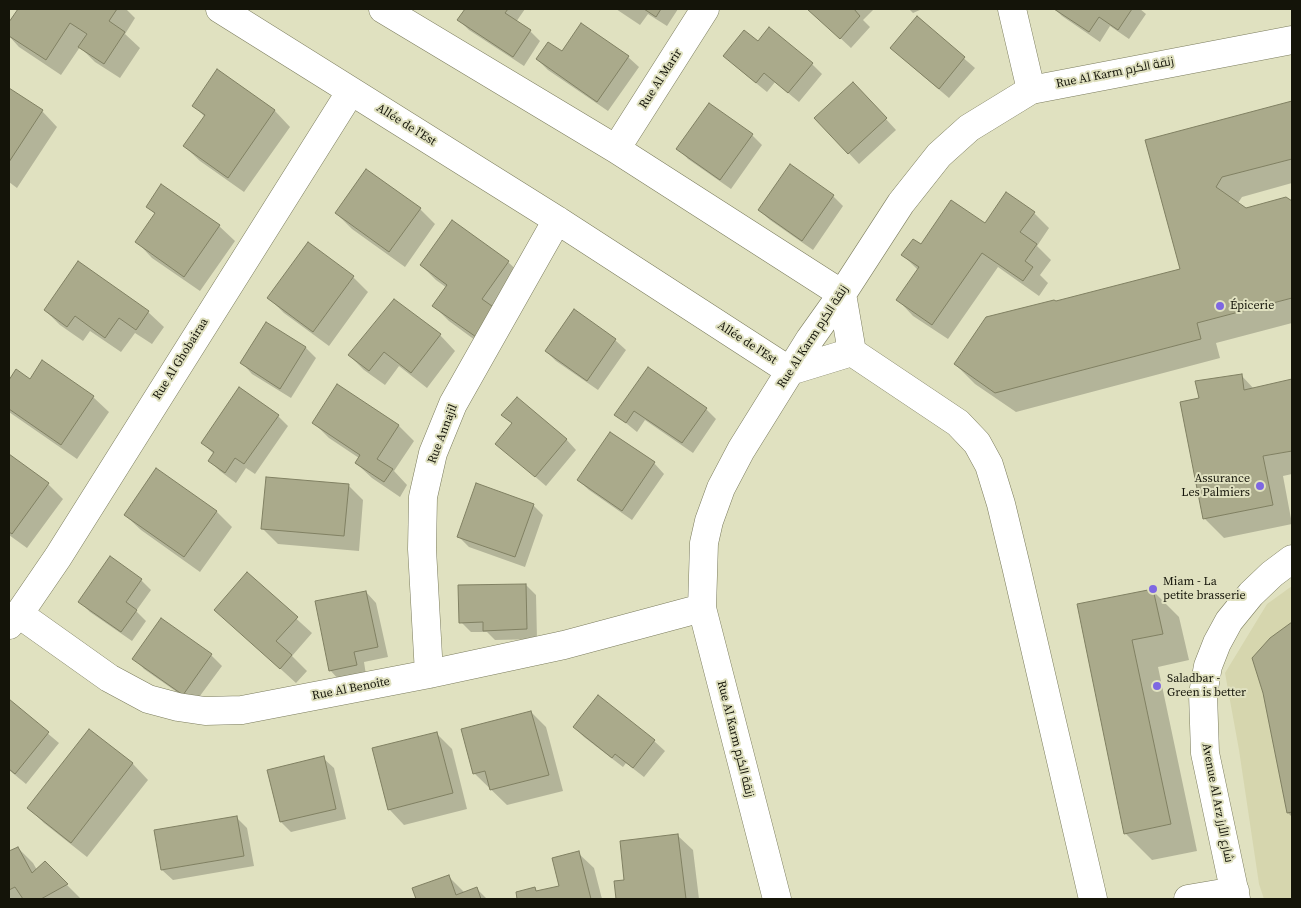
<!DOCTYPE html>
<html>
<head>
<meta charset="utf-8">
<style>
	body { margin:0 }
	#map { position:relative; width:1301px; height:908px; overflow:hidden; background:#e0e1c0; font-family:"Source Serif 4",serif }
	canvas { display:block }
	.frame { position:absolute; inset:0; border:10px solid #141409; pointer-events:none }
</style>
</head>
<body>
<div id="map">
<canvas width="1301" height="908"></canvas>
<div class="frame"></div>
</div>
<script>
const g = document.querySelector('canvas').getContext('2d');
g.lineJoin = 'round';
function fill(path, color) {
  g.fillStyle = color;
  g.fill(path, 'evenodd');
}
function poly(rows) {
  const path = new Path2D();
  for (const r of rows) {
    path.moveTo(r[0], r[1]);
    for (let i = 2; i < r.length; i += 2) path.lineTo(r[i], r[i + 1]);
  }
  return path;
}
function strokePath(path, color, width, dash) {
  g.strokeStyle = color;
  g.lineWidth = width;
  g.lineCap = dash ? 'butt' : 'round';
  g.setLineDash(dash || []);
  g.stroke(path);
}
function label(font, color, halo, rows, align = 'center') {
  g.font = font + ' "Source Serif 4",Cairo,serif';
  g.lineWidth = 4;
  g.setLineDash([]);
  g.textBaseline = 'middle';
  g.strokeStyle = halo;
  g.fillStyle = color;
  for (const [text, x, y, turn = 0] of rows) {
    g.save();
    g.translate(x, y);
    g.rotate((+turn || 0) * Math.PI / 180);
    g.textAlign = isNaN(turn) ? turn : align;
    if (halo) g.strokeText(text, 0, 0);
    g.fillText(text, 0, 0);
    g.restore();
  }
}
fill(poly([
	[1292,586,1292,899,1264,899,1259,884,1239,750,1225,673,1267,604]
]), '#d6d6ae');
fill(poly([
	[19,9,126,9,135,18,125,34,140,48,120,78,95,62,80,47,61,75,19,47,9,36,9,25],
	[466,9,525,9,516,22,530,31,540,41,524,66,469,30,459,20],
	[616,9,678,9,667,26,648,14,640,25],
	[809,9,874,9,863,20,870,27,851,48],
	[909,9,922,9,913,13],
	[1055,9,1140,9,1146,14,1129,39,1110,26,1100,42,1062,16],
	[917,18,975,68,949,98,902,58],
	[758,43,812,64,822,74,799,102,775,82,767,92,735,66],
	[628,57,639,67,608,111,548,70,537,59],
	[217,71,275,111,290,127,244,192,200,161,184,146,205,117,193,105],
	[9,90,42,111,57,127,17,188,9,182],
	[863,94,896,130,859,164,816,118],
	[1292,102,1292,183,1242,197,1238,203,1245,209,1286,198,1292,203,1292,323,1216,343,1220,358,1016,412,975,384,955,364,1056,303,1181,270,1147,140],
	[752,135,762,145,731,189,688,159,678,148],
	[833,196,843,206,813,250,770,220,759,210],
	[147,206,219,226,235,241,200,291,152,258,137,242,156,215],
	[420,209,435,224,405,267,352,229,336,213],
	[1034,213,1049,228,1037,246,1051,260,1040,275,1048,283,1039,296,998,267,948,339,913,316,898,300,918,270,903,255,921,246,985,225],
	[508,262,524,277,499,312,513,327,494,354,449,321,434,306,447,288,436,280,421,265],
	[353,277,368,292,329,346,284,313,269,298],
	[45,310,148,312,164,327,152,344,135,333,121,352,90,331,83,341,60,325],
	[574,311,615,340,626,350,598,390,556,361,546,351],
	[266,323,306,348,316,358,291,398,252,374,242,363],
	[440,335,455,351,427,388,399,366,385,385,364,370,349,355],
	[648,368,706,409,716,419,693,453,645,420,637,432,616,415],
	[16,371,30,380,93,397,109,412,77,459,9,412,9,382],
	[1241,375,1254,389,1292,380,1292,474,1283,476,1292,524,1224,538,1204,518,1200,399],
	[503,415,566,439,576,450,546,486,497,444,513,424],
	[278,416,288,426,255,474,246,468,236,483,220,471,210,461,214,454,202,443],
	[314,423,399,426,414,441,394,471,407,485,400,497,372,478,356,463,359,458,329,438],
	[610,434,654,463,664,474,632,520,589,490,578,480],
	[9,455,48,484,63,499,27,548,9,535],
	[348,485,363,500,359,551,278,544,263,529],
	[533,505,543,515,525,567,469,547,459,537],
	[216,511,232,527,200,572,141,530,125,515],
	[247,574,312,633,292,656,307,671,296,683,216,610],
	[141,580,151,590,136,611,146,621,132,641,90,612,80,602],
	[526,585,536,595,537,639,495,640,487,632,471,632,461,622],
	[1152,590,1179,617,1189,660,1158,667,1197,851,1152,860,1126,834,1078,605],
	[366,592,376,603,388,657,364,662,366,675,340,681,330,670],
	[161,620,211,655,222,666,194,704,144,669,134,658],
	[1292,623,1292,817,1288,813,1265,693,1271,639],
	[9,701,59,743,26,784,9,770],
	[531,712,546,727,563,791,507,805,475,774],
	[574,727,654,741,665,751,644,777,626,763,623,767,584,737],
	[90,731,133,764,148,780,87,857,44,823,29,808],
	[436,733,452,749,467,809,404,825,389,809],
	[323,758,334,768,346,819,291,832,281,822],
	[237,818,247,828,254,866,173,880,162,870],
	[677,835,693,850,699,899,617,899,615,882,626,881],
	[18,848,33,863,37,870,45,863,81,899,9,899,9,853],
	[578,853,594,868,602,899,519,899,517,893,534,889,538,892,560,887],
	[449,877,465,893,477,889,487,899,417,899,413,889]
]), '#0003');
const building = poly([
	[18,9,117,9,109,21,125,32,104,64,78,47,87,34,70,23,46,60,9,36,9,22,18,9],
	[465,9,508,9,505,13,531,30,513,57,457,20,465,9],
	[644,9,661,9,656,17,644,9],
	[807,9,854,9,860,16,840,39,807,9],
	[1054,9,1132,9,1118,30,1099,17,1089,32,1054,9],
	[917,16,965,57,939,89,890,48,917,16],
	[581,23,629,56,597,102,536,59,548,42,562,51,581,23],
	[769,27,813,63,788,93,764,73,756,83,723,56,744,30,758,41,769,27],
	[217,69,275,110,228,178,183,146,205,115,192,106,217,69],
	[853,82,887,118,848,154,814,118,853,82],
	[9,88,43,110,9,162,9,88],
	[1292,101,1292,159,1222,177,1216,187,1246,208,1286,197,1292,201,1292,298,1197,323,1201,339,995,393,954,364,986,317,1054,300,1056,301,1180,269,1145,140,1292,101],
	[709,103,753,134,720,180,676,149,709,103],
	[790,164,834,195,802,241,758,210,790,164],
	[366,169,421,208,389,252,335,213,366,169],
	[161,184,220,225,184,277,135,242,155,213,146,207,161,184],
	[1006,192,1035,212,1020,232,1037,244,1025,261,1033,267,1023,281,982,253,932,325,896,300,919,267,901,255,913,239,921,244,951,200,985,223,1006,192],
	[452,220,509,261,482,299,499,311,479,339,432,306,447,285,420,265,452,220],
	[308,242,354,276,313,332,267,298,308,242],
	[78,261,149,311,136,330,119,318,105,338,75,316,67,327,44,310,78,261],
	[394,299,441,334,411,373,384,352,369,371,348,355,394,299],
	[574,309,616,339,587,381,545,351,574,309],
	[266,322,306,347,280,389,240,363,266,322],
	[42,360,94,396,61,445,9,409,9,380,16,369,30,379,42,360],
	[648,367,707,408,682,443,634,411,626,423,614,415,648,367],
	[1242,374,1244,390,1292,379,1292,451,1263,456,1273,505,1203,519,1180,402,1199,398,1195,381,1242,374],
	[337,384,399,425,377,459,393,469,384,482,355,463,360,455,312,423,337,384],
	[239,387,279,415,244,464,235,458,225,473,208,461,214,452,201,443,239,387],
	[517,397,567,439,535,477,495,444,512,423,501,415,517,397],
	[610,432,655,462,622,511,577,480,610,432],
	[9,454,49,483,12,534,9,532,9,454],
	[156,468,217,511,184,557,124,515,156,468],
	[266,477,349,484,344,536,261,529,266,477],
	[476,483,534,504,515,557,457,537,476,483],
	[110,556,142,579,126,602,137,610,121,632,78,602,110,556],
	[247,572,298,617,276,641,292,655,280,669,214,610,247,572],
	[526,584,527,629,483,631,483,622,459,623,458,585,526,584],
	[1153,589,1163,634,1132,640,1171,824,1124,834,1077,604,1153,589],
	[366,591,378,647,354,652,357,665,329,671,315,601,366,591],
	[161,618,212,654,183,695,132,659,161,618],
	[1292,622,1292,812,1287,813,1263,693,1252,658,1270,638,1292,622],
	[598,695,655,740,633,768,615,754,612,758,573,727,598,695],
	[9,699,49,732,15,774,9,769,9,699],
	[531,711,549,775,490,790,485,771,473,774,461,729,531,711],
	[89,729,133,763,71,843,27,808,89,729],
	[437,732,453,793,388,810,372,748,437,732],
	[324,756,336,809,280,822,267,770,324,756],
	[237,816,244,856,161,870,154,830,237,816],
	[678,834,686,899,616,899,614,881,624,880,620,841,678,834],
	[18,847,32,873,45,861,68,884,41,899,23,899,15,887,9,890,9,851,18,847],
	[579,851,591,899,517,899,516,892,535,887,536,891,559,886,552,858,579,851],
	[449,875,456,895,477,887,481,899,416,899,412,888,449,875]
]);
fill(building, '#aaaa8b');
strokePath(building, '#808062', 1);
const minor = poly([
	[220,9,557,220,790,371,852,352],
	[383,9,616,149,842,294,852,352],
	[1012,9,1031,90],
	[616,149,705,9],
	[852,352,958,423,977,443,989,465,1001,504,1016,566,1093,899],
	[19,614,109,678,148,699,178,707,205,711,242,710,429,674,564,645,702,608],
	[9,625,19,614,58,557,351,91],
	[429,674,422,549,423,497,433,453,453,404,557,220],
	[777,899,702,608,704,543,709,521,721,488,741,450,810,339,842,294,901,203,939,155,969,128,1031,90,1292,40],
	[1188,899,1235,891],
	[1236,899,1205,753,1203,694,1208,666,1217,643,1229,621,1251,594,1272,574,1292,559]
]);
strokePath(minor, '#7b7c5d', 29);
strokePath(minor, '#fff', 28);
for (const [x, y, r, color] of [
	[1220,306,5,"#7e67e2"],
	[1260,486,5,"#7e67e2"],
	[1153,589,5,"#7e67e2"],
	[1157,686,5,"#7e67e2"]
]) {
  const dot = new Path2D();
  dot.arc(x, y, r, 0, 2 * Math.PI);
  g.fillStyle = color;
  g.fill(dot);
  strokePath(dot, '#e0e1c0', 2);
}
label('12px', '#141409', '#e0e1c0', [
	["Rue Al Karm زنقة الكرم",1115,73,-11],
	["Rue Al Marir",661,79,-57],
	["Allée de l'Est",406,125,32],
	["Rue Al Karm زنقة الكرم",813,337,-57],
	["Allée de l'Est",747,343,33],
	["Rue Al Ghobairaa",181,359,-58],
	["Rue Annajil",443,434,-69],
	["Rue Al Benoite",351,689,-11],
	["Rue Al Karm زنقة الكرم",735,739,76],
	["Avenue Al Arz شارع الأرز",1217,803,79]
]);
label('12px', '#141409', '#e0e1c0', [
	["Épicerie",1230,306],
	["Assurance",1250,479,"right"],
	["Les Palmiers",1250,493,"right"],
	["Miam - La",1163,582],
	["petite brasserie",1163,596],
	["Saladbar -",1167,679],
	["Green is better",1167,693]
], 'left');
</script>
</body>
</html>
